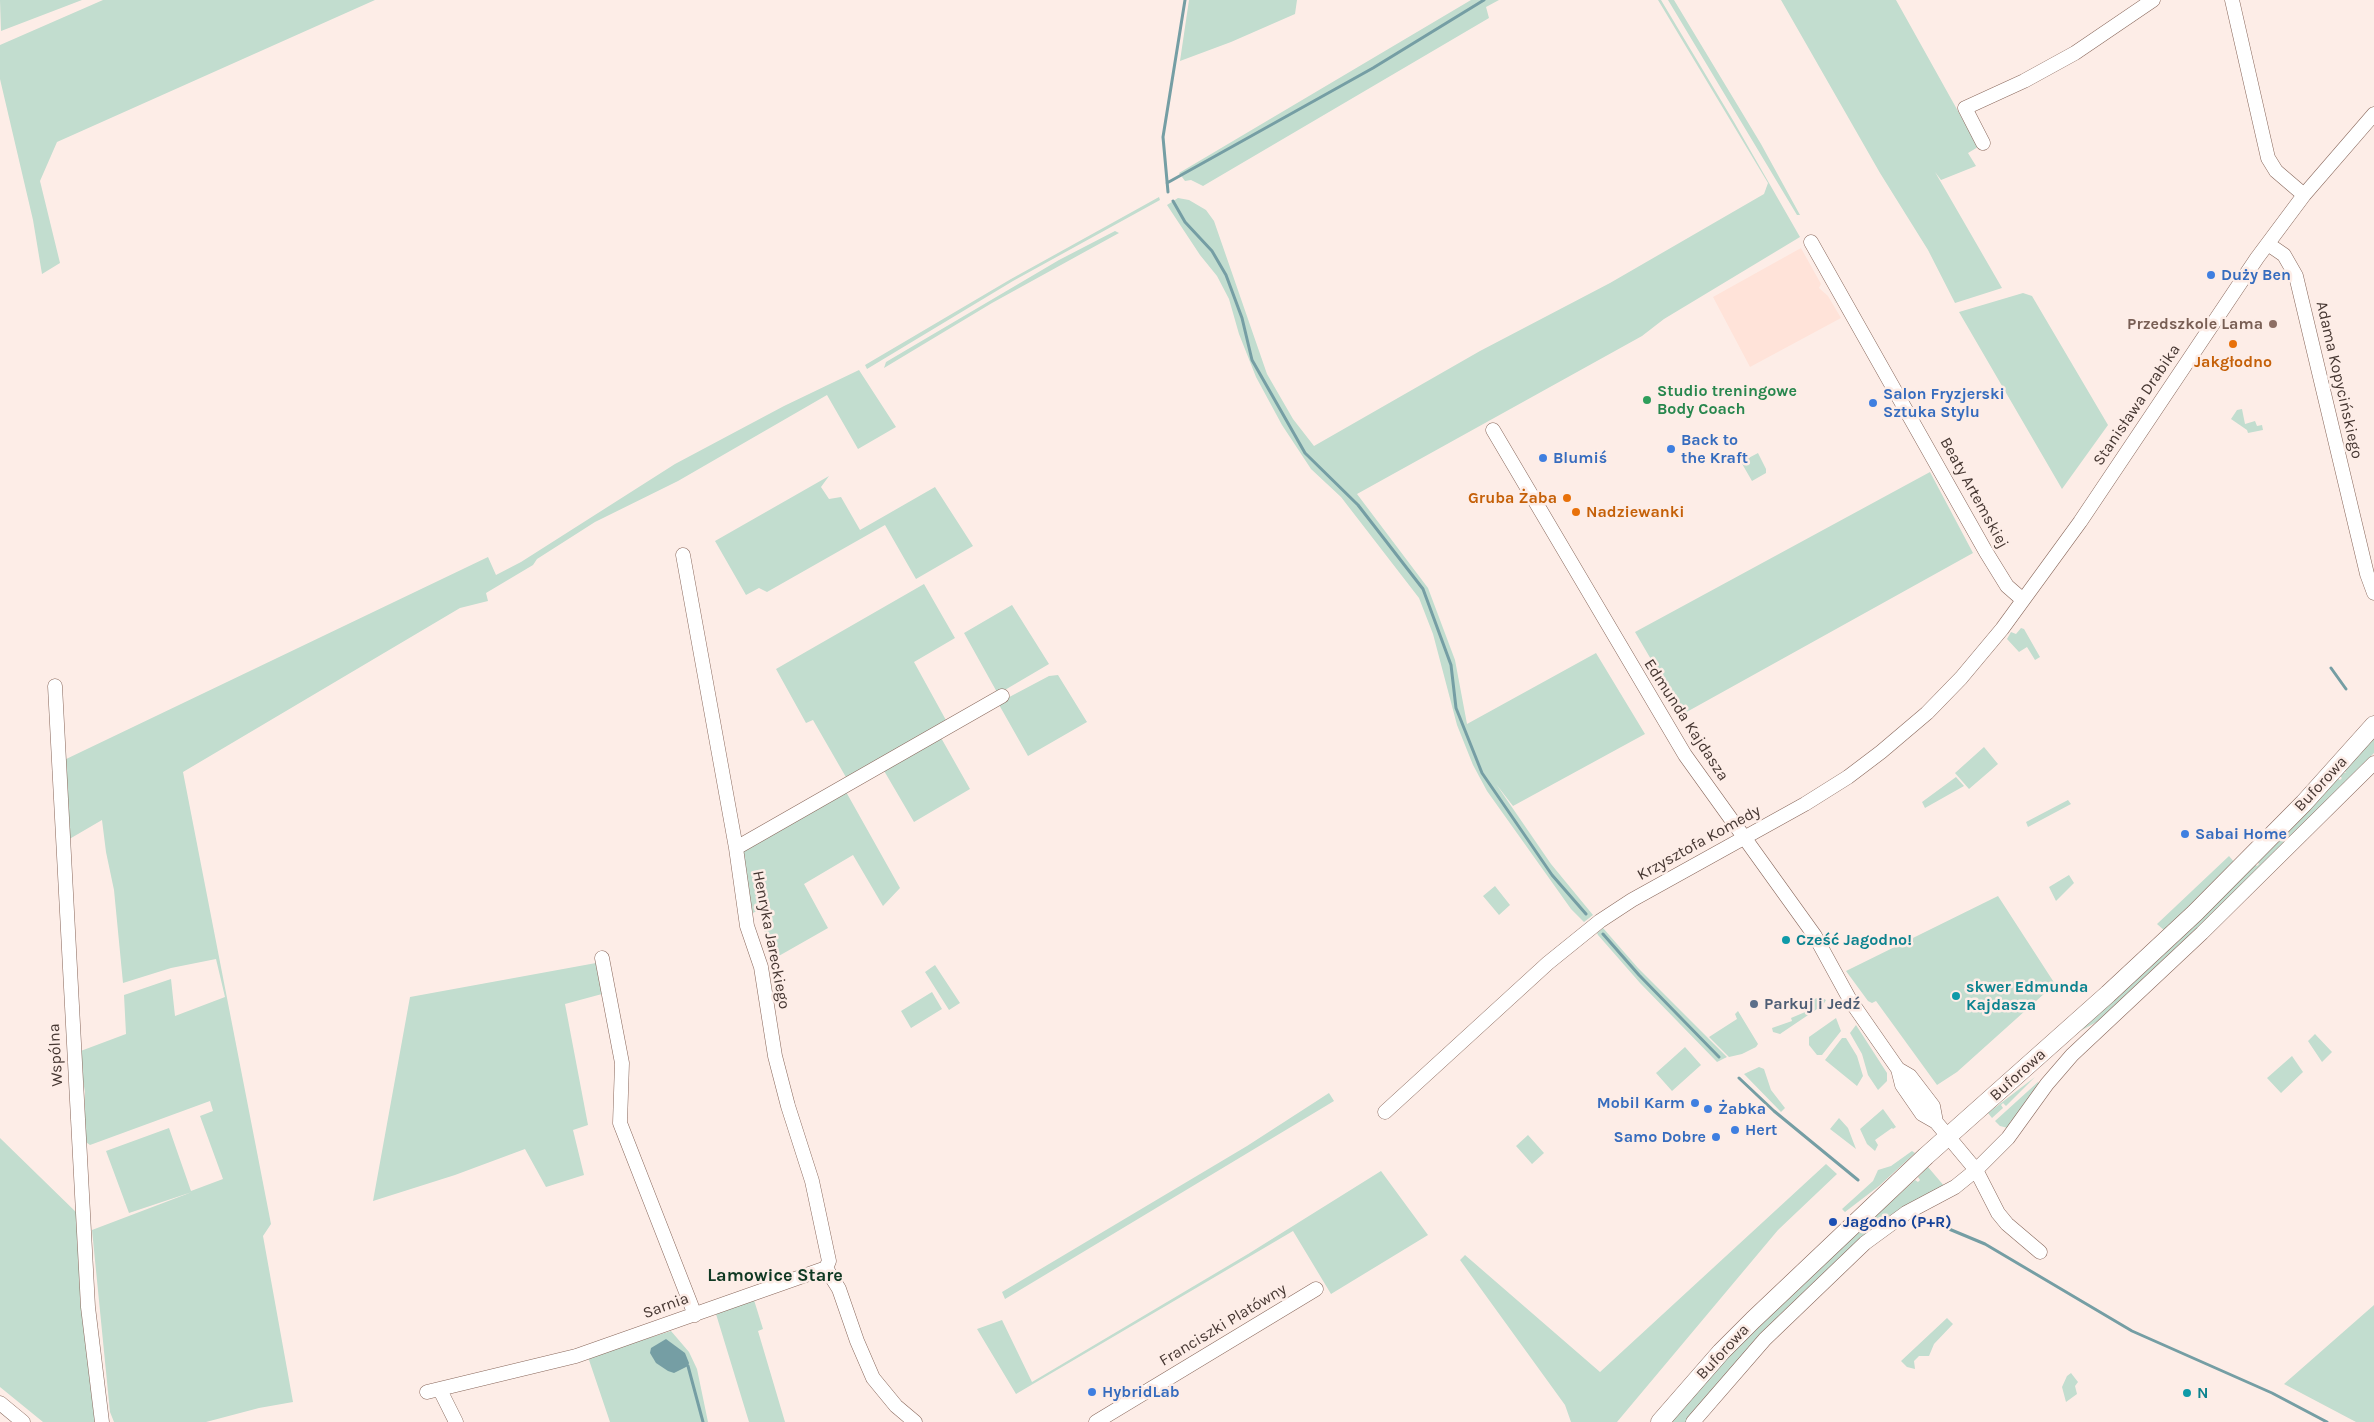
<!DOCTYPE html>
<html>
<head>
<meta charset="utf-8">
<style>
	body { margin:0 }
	canvas { display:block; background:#fdede7 }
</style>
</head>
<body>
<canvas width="2374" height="1422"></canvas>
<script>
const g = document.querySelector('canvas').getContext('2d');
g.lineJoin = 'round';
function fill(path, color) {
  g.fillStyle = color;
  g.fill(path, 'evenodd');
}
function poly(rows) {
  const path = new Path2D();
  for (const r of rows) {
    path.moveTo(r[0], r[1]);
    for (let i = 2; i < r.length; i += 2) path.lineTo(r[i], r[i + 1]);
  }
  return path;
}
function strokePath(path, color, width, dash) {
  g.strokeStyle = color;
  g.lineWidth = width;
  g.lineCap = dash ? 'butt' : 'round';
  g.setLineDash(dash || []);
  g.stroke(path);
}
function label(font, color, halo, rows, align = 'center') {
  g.font = font + ' Karla,sans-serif';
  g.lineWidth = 5;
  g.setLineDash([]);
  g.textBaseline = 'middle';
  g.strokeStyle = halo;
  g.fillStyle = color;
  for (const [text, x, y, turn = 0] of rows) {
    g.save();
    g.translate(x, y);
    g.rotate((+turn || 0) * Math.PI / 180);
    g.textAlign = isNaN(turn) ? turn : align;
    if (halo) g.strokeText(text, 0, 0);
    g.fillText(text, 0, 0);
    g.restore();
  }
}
fill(poly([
	[1801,248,1821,284,1819,288,1828,296,1841,318,1750,367,1713,297]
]), '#ffe3d9');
fill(poly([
	[0,0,82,0,1,31],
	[103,0,375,0,57,142,40,181,60,263,42,274,33,220,0,79,0,45],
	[1189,0,1297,0,1295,14,1231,42,1180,61],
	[1471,0,1499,0,1486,7,1489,18,1203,186,1191,180,1185,181,1179,173],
	[1658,0,1661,0,1734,122,1800,237,1664,319,1642,336,1357,494,1428,588,1455,660,1467,724,1596,653,1645,734,1513,806,1496,784,1551,864,1593,915,1584,922,1571,909,1487,791,1473,765,1457,725,1433,634,1419,598,1341,497,1311,469,1282,425,1256,377,1239,334,1229,299,1217,276,1200,255,1167,205,1178,198,1189,200,1206,210,1214,221,1267,374,1293,419,1314,446,1480,351,1610,283,1764,194,1768,183],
	[1668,0,1674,0,1761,144,1800,215,1797,215],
	[1781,0,1896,0,1978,147,1968,153,1976,166,1941,180,1935,172,2002,288,1955,303,1928,250,1880,173],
	[1159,197,1160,200,1013,281,867,369,865,365,1011,279],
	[1115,231,1119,233,992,303,884,368,886,362,908,349,1059,260],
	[2023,293,2032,296,2108,425,2062,489,1959,312],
	[859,370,896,427,858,449,827,395,678,481,595,522,537,559,533,565,486,593,488,601,460,608,183,772,271,1224,263,1236,293,1402,259,1408,206,1422,114,1422,110,1412,92,1230,192,1192,129,1213,106,1151,169,1128,191,1191,223,1179,200,1116,213,1111,210,1101,90,1145,83,1140,85,1092,78,1052,126,1034,124,995,130,993,171,979,175,1016,225,997,216,959,171,968,123,983,114,890,106,852,102,820,66,841,62,761,488,557,496,575,521,562,675,464,784,406],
	[2242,409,2245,424,2255,421,2257,426,2262,425,2263,430,2248,433,2247,430,2231,419,2237,410],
	[1758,453,1766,469,1766,473,1752,481,1741,462],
	[1930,472,1973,553,1683,714,1635,632],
	[829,476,821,487,829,499,841,497,860,530,935,487,973,546,916,579,885,525,767,592,759,588,746,595,715,541],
	[924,584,955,638,914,662,947,722,847,779,813,720,806,723,776,669],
	[1012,605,1049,664,998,694,964,633],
	[2021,628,2024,629,2040,657,2035,660,2027,647,2019,652,2007,639,2011,632,2016,634],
	[1058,675,1087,722,1028,756,998,703,1049,676],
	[940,736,970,789,914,822,883,769],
	[2374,737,2374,753,2218,909,2102,1019,2073,1035,2254,864,2257,866,2259,864,2257,861,2337,778,2340,780,2342,778,2339,775,2342,772,2346,773,2344,770],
	[1984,747,1998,764,1969,789,1955,773],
	[1956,777,1964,786,1925,808,1922,802],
	[845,790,900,888,883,906,853,855,804,884,828,928,777,957,769,954,760,909,753,913,741,859,744,848],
	[2068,800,2071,804,2028,827,2026,822],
	[2229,856,2235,863,2165,931,2157,924],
	[2069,875,2074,883,2056,901,2049,887],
	[1495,886,1510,905,1499,915,1483,896],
	[1998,896,2055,984,1957,1072,1937,1085,1876,1001,1872,1003,1868,1001,1846,971],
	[1603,928,1638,968,1727,1057,1717,1062,1640,983,1598,935,1597,933],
	[596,963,602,994,565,1004,588,1125,573,1130,584,1175,546,1187,525,1149,455,1175,373,1201,410,997],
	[935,965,960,1003,949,1010,925,972],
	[932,992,942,1009,911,1028,901,1011],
	[1820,997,1826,1000,1823,1005,1780,1034,1773,1032,1772,1028,1792,1021,1791,1018,1810,1010,1809,1001],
	[1738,1011,1758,1044,1756,1047,1742,1054,1729,1057,1709,1037,1737,1019,1735,1014],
	[1836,1018,1841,1031,1822,1055,1817,1055,1809,1045,1809,1037],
	[1856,1025,1887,1073,1887,1081,1878,1090,1868,1075,1862,1054,1850,1033],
	[2315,1034,2332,1052,2322,1062,2308,1041],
	[1842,1038,1846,1038,1857,1056,1863,1076,1857,1086,1825,1060],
	[1685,1047,1701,1065,1672,1091,1656,1073],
	[2292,1056,2303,1072,2281,1093,2267,1078],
	[1759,1067,1764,1069,1771,1090,1785,1108,1781,1112,1744,1074],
	[2035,1077,2006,1106,2003,1103,2001,1105,2003,1108,1992,1118,1988,1113],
	[2038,1082,2040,1084,2014,1120,2010,1121,2012,1123,2008,1128,2000,1126,1995,1121],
	[1329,1093,1334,1101,1005,1299,1002,1292,1247,1146],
	[1883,1109,1896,1127,1893,1129,1892,1128,1875,1140,1878,1145,1875,1151,1867,1144,1860,1129],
	[1839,1118,1848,1128,1856,1149,1830,1129],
	[1528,1135,1544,1153,1532,1164,1516,1146],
	[0,1138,79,1215,97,1422,43,1422,0,1387],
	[1912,1151,1915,1153,1879,1186,1845,1212,1842,1209,1873,1181,1878,1170,1891,1166],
	[1826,1164,1837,1174,1778,1230,1617,1422,1571,1422,1565,1405,1460,1260,1465,1255,1600,1372],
	[1928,1167,1945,1187,1892,1214,1871,1229,1739,1360,1686,1422,1670,1422,1705,1380,1788,1296,1915,1180,1918,1182,1920,1180,1918,1177],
	[1381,1171,1428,1235,1331,1294,1293,1231,1016,1394,977,1329,1002,1320,1032,1382,1248,1254],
	[754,1300,763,1329,758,1331,785,1422,749,1422,716,1314],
	[2374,1305,2374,1422,2356,1422,2284,1384],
	[1947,1318,1953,1324,1934,1344,1929,1356,1919,1356,1914,1361,1915,1369,1907,1367,1901,1361],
	[671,1331,689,1352,697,1369,708,1422,610,1422,588,1357],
	[2071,1373,2078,1382,2075,1386,2077,1394,2066,1402,2062,1387,2067,1376]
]), '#c2ddcf');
fill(poly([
	[666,1339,685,1353,689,1363,688,1366,674,1373,668,1371,656,1363,650,1353,651,1348]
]), '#759ea4');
strokePath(poly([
	[1167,183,1373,68,1484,0],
	[1168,192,1163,137,1185,0],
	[1173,201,1185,222,1212,251,1226,275,1242,318,1252,360,1305,453,1358,505,1423,589,1451,665,1456,708,1482,773,1552,875,1586,914],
	[2331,668,2346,689],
	[1603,934,1639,975,1719,1057],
	[1739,1078,1774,1111,1858,1180],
	[1920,1222,1937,1224,1985,1244,2132,1331,2272,1393,2327,1422],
	[688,1366,703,1422]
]), '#759ea4', 3);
const minor = poly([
	[2232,0,2268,158,2276,171,2304,195],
	[1983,143,1965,108,2024,81,2075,53,2153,0],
	[1811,242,1986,552,2007,586,2023,600],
	[2268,244,2284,255,2296,276,2367,574,2374,593],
	[1493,430,1685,755,1815,936,1850,1000,1898,1069,1902,1085,1922,1114,1936,1122,1976,1170,1998,1213,2007,1224,2040,1252],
	[683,555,736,848,747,926,761,967,775,1056,788,1106,812,1181,829,1261,826,1268],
	[55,686,88,1307,102,1422],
	[736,848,1002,696],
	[602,958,622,1063,620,1123,695,1315],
	[1898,1069,1910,1076,1933,1106,1936,1122],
	[1385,1112,1548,963,1600,921,1632,900,1805,804,1848,777,1881,752,1927,713,1961,678,2002,629,2080,522,2257,258,2304,195,2374,114],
	[826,1268,839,1289,857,1341,873,1378,896,1406,915,1422],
	[440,1390,456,1422],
	[427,1392,576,1356,826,1268],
	[0,1403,23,1422],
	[1096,1422,1316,1289],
	[1693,1422,1765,1339,1865,1243,1906,1213,1955,1187,1976,1170,2008,1138,2047,1084,2072,1055,2202,933,2374,763]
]);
const major = poly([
	[1660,1422,1721,1352,1753,1320,1926,1156,2108,994,2195,913,2304,803,2374,725]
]);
strokePath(minor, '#89685c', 15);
strokePath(major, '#89685c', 19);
strokePath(minor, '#fff', 14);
strokePath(major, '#fff', 18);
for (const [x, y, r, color] of [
	[2211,275,5,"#3f7fe0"],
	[2273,324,5,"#8d6e63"],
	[2233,344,5,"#e8710a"],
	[1647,400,5,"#2e9e5b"],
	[1873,403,5,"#3f7fe0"],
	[1671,449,5,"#3f7fe0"],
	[1543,458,5,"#3f7fe0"],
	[1567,498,5,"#e8710a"],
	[1576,512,5,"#e8710a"],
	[2185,834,5,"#3f7fe0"],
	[1786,940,5,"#0f9aa8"],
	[1956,996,5,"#0f9aa8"],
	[1754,1004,5,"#5c6f8a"],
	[1695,1103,5,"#3f7fe0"],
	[1708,1109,5,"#3f7fe0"],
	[1735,1130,5,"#3f7fe0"],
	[1716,1137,5,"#3f7fe0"],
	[1833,1222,5,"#1a4fb4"],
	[1092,1392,5,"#3f7fe0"],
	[2187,1393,5,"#0f9aa8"]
]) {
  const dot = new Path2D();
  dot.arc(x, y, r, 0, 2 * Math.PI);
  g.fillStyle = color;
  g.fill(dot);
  strokePath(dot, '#fdede7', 2);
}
label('bold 16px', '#366cbe', '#fdede7', [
	["Duży Ben",2221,275],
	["Salon Fryzjerski",1883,394],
	["Sztuka Stylu",1883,412],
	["Back to",1681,440],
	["the Kraft",1681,458],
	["Blumiś",1553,458],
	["Sabai Home",2195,834],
	["Mobil Karm",1685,1103,"right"],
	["Żabka",1718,1109],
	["Hert",1745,1130],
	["Samo Dobre",1706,1137,"right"],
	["HybridLab",1102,1392]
], 'left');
label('bold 16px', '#785e54', '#fdede7', [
	["Przedszkole Lama",2263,324]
], 'right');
label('bold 16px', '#c56008', '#fdede7', [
	["Jakgłodno",2233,362],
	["Gruba Żaba",1557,498,"right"],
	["Nadziewanki",1586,512,"left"]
]);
label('16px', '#453631', '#fdede7', [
	["Adama Kopycińskiego",2339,380,77],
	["Stanisława Drabika",2137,405,-56],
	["Beaty Artemskiej",1974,493,61],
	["Edmunda Kajdasza",1686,720,57],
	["Buforowa",2321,784,-47],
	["Krzysztofa Komedy",1699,843,-29],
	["Henryka Jareckiego",771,940,79],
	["Wspólna",56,1055,-93],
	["Buforowa",2018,1075,-42],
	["Sarnia",666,1306,-20],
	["Franciszki Platówny",1223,1325,-31],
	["Buforowa",1723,1352,-47]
]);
label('bold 16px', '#27864d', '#fdede7', [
	["Studio treningowe",1657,391],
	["Body Coach",1657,409]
], 'left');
label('bold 16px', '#0d838f', '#fdede7', [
	["Cześć Jagodno!",1796,940],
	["skwer Edmunda",1966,987],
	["Kajdasza",1966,1005],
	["N",2197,1393]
], 'left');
label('bold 16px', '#4e5e75', '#fdede7', [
	["Parkuj i Jedź",1764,1004]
], 'left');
label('bold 16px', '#164399', '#fdede7', [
	["Jagodno (P+R)",1843,1222]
], 'left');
label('bold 18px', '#103923', '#fdede7', [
	["Lamowice Stare",775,1276]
]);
</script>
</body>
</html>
